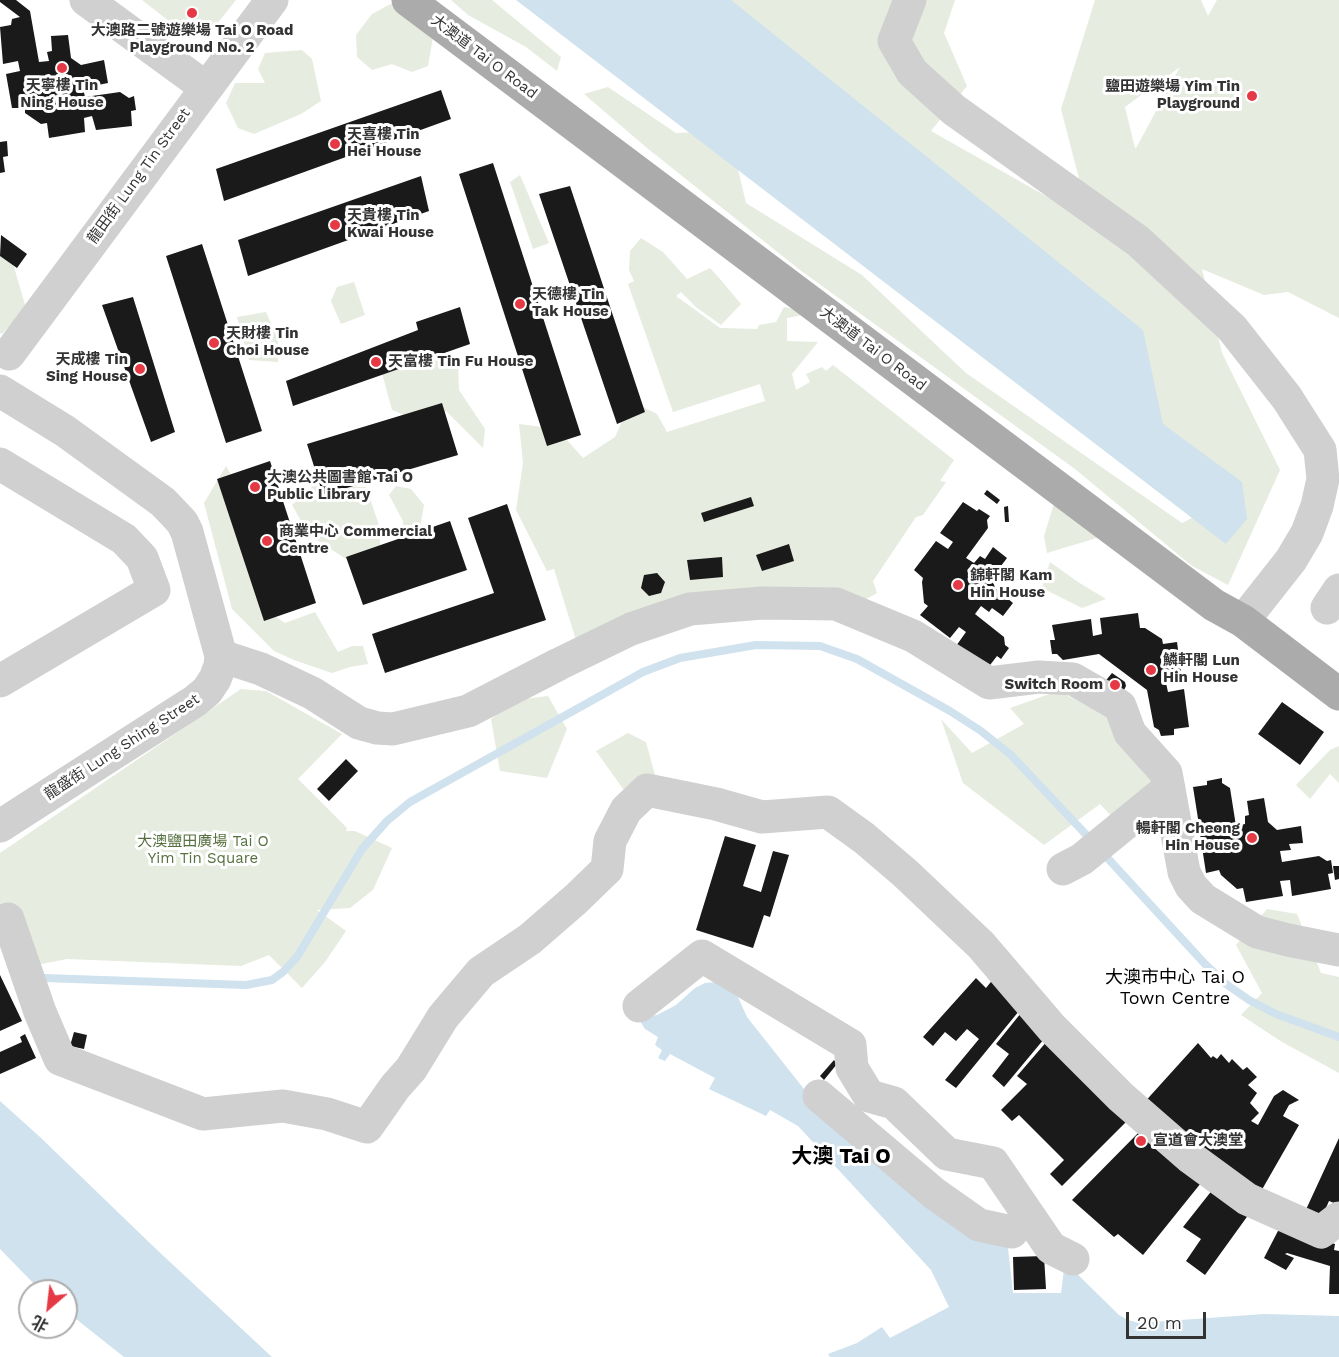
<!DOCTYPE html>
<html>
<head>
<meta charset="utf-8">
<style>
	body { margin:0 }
	#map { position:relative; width:1339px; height:1357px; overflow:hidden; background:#fff; font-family:"Work Sans","Noto Sans SC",sans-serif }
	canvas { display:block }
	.north { position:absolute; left:18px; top:1279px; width:60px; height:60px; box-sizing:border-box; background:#fff; border:2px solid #adadad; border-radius:50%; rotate:208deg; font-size:16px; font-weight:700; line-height:24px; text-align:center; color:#333 }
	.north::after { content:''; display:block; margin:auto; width:21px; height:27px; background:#e63946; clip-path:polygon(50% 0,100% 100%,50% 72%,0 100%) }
	.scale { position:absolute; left:1126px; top:1312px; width:80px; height:27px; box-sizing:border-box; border:3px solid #333; border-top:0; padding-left:8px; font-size:18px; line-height:21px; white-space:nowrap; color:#333; -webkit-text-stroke:4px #fff; paint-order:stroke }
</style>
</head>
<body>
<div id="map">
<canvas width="1339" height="1357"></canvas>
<div class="north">北</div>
<div class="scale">20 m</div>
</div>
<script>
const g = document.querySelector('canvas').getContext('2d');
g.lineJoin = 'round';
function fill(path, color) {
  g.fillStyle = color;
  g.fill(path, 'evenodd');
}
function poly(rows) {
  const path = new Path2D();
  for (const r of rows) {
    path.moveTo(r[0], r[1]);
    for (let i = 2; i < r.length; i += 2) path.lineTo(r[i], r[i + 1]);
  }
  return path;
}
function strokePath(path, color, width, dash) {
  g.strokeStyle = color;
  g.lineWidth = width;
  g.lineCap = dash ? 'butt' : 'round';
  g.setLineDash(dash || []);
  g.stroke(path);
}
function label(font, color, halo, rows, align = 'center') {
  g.font = font + ' "Work Sans","Noto Sans SC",sans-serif';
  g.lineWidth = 6;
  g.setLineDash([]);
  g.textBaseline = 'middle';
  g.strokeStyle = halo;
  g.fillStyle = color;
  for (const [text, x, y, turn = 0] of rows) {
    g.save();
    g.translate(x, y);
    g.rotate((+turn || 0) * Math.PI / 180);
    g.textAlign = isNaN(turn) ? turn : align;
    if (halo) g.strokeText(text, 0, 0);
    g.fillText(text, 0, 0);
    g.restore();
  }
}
fill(poly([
	[142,0,236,0,216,25,204,33,189,33,174,25],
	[398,0,434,31,428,66,412,72,392,64,372,70,357,57,356,35,372,14],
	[451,0,492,0,561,57,557,71,526,47,468,15],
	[726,0,955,0,944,33,967,86,931,131,1090,221,1061,109,1095,0,1201,0,1208,16,1217,0,1339,0,1339,318,1288,292,1264,295,1202,269,1222,353,1280,470,1228,585,1192,566,1075,469,800,270,647,148,584,94,608,87,676,133,729,131,746,203,862,275,966,373,1182,523,1213,507],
	[1180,67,1136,148,1135,148,1125,107],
	[302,50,312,59,321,101,301,114,254,134,238,128,226,103,235,83,265,83,258,69,265,53],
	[520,175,549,243,533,249,510,182],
	[641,238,663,252,687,279,710,268,720,279,741,304,721,325,696,307,681,292,676,296,720,328,757,329,759,325,776,322,784,307,812,313,787,318,787,341,818,342,792,374,796,390,810,382,806,374,822,367,826,371,833,365,954,460,940,481,946,482,923,515,916,517,873,581,877,593,854,606,821,599,576,640,554,569,547,571,516,510,523,463,519,424,557,429,583,458,615,437,631,401,657,414,667,432,765,401,760,384,673,412,628,284,634,281,629,270,630,251],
	[0,249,9,250,26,308,2,334,0,333],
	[354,282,365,315,341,324,331,301,337,287],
	[266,312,278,339,278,362,249,360,237,317],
	[432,346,458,363,459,390,485,429,483,448,446,411,421,422,392,410,379,362],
	[226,466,240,490,265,610,285,623,315,612,338,652,352,646,363,646,368,664,350,667,332,673,294,660,274,651,232,609,204,503],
	[313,486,366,487,378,522,381,554,346,559,309,535,292,505],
	[396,486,411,489,424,505,417,544,402,550,403,521,389,495],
	[1056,497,1100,537,1047,553,1044,536],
	[1050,562,1078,582,1106,599,1082,608,1042,588],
	[241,689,266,691,342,734,298,779,347,828,346,831,355,831,392,848,373,890,350,908,317,910,346,931,325,962,302,988,269,955,241,966,67,959,36,965,0,913,0,853],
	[1058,691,1113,719,1158,782,1115,820,1100,804,1044,845,963,783,941,719,972,753,1024,724,1010,708],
	[548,696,567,729,547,778,500,771,491,719,515,700],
	[628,733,646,742,657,782,626,793,596,751],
	[1339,746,1339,783,1330,774,1310,799,1296,785,1330,750],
	[1267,909,1297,914,1321,973,1339,977,1339,1073,1282,1042,1241,1015,1262,993,1236,945]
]), '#e6ecdf');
fill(poly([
	[516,0,731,0,1143,330,1163,424,1242,482,1247,519,1226,544],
	[717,982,737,995,747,1017,804,1089,833,1119,1008,1248,1013,1293,1061,1293,1065,1262,1119,1315,1128,1320,1139,1323,1264,1314,1339,1316,1339,1357,830,1357,828,1354,857,1343,882,1327,890,1338,949,1307,931,1270,798,1126,770,1110,766,1116,709,1089,715,1078,670,1054,665,1061,658,1058,662,1050,655,1045,658,1037,645,1029,640,1021,645,1016,657,1015,676,1005,695,988,705,983],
	[0,1101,40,1137,155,1248,272,1357,124,1357,66,1311,66,1291,41,1291,0,1249]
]), '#cfe2ee');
strokePath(poly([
	[1101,851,1205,964,1226,984,1249,1000,1276,1014,1339,1037],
	[44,978,246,985,272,980,283,972,297,957,362,849,387,821,410,802,643,672,680,658,756,645,820,646,857,659,950,711,981,731,1011,755,1093,842]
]), '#cfe2ee', 8);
fill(poly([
	[0,0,16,0,30,11,39,62,49,61,47,52,52,51,51,36,68,35,71,58,81,65,104,60,108,83,83,88,85,97,120,92,129,98,134,96,136,110,131,111,132,126,96,130,92,116,84,118,85,132,49,138,47,123,41,124,25,113,25,108,12,108,6,74,20,71,18,61,3,64,0,27,11,25,12,19,20,17,0,2],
	[441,90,451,119,224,201,216,169],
	[7,141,8,156,3,157,5,172,0,173,0,142],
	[493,163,581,435,547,446,459,174],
	[421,176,429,211,248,276,238,240],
	[570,186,645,412,617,424,539,194],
	[1,235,27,254,17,268,0,256],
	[202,244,262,431,226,443,166,256],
	[133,297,175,432,151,442,102,305],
	[460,307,470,344,293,406,286,381,418,330,416,322],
	[442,403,458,455,323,495,307,444],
	[270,461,316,603,264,621,217,479],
	[987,490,1000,500,997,504,984,494],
	[751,497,754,506,704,522,701,513],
	[963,502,977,511,979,509,990,516,987,520,988,528,966,558,974,563,980,556,985,559,993,547,1007,558,992,578,995,588,1013,603,1003,616,992,608,989,612,981,606,975,614,1004,637,1005,645,1009,648,1001,659,997,656,987,669,956,646,966,632,959,627,950,638,920,615,928,606,924,603,922,582,923,578,914,570,936,541,948,549,953,542,940,533],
	[507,504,546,620,385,673,372,634,494,593,468,518],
	[1008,506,1009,522,1005,522,1004,507],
	[450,521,467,570,363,605,346,557],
	[789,544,794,561,762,571,756,555],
	[722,557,723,577,690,580,687,560],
	[657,573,665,582,661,593,649,596,641,588,644,575],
	[1138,613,1140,628,1145,628,1162,639,1163,644,1177,642,1182,680,1166,683,1168,692,1184,689,1189,727,1174,729,1174,735,1161,736,1159,730,1154,727,1147,690,1099,654,1063,660,1057,654,1052,654,1050,640,1055,640,1052,625,1091,619,1093,636,1102,634,1100,618],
	[1112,673,1125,682,1126,686,1123,692,1103,684],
	[1282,702,1324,732,1300,765,1258,734],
	[346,759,358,771,329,801,317,789],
	[1222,778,1222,783,1230,788,1236,826,1245,824,1245,816,1249,815,1247,801,1264,798,1268,822,1277,830,1301,826,1303,843,1289,844,1291,850,1280,851,1282,862,1319,856,1327,861,1331,860,1333,873,1328,874,1331,889,1292,896,1290,880,1280,881,1283,896,1246,902,1243,888,1237,889,1221,875,1219,870,1206,873,1200,834,1216,832,1214,823,1199,825,1193,787,1207,785,1207,781],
	[725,836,756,845,743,886,761,892,773,851,789,855,770,917,764,915,753,948,696,930],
	[1333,866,1339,866,1339,879,1335,880],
	[0,975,22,1021,0,1031],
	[976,978,986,988,994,978,1019,1011,956,1088,945,1080,979,1039,967,1029,956,1041,945,1032,933,1046,923,1037],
	[1021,1013,1044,1039,1004,1087,992,1076,1009,1054,996,1044],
	[74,1032,87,1035,84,1049,70,1046],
	[25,1034,36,1058,0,1074,0,1052,22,1042,20,1037],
	[1048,1040,1133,1115,1062,1186,1050,1174,1064,1160,1019,1115,1012,1121,1001,1110,1027,1084,1017,1076],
	[1198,1043,1211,1058,1213,1056,1217,1059,1221,1054,1229,1063,1232,1059,1243,1070,1247,1067,1257,1077,1248,1085,1257,1093,1250,1103,1259,1113,1251,1121,1258,1125,1274,1096,1283,1090,1299,1100,1289,1105,1283,1116,1299,1125,1260,1193,1141,1106],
	[834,1060,837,1064,824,1080,820,1076],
	[1145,1126,1205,1178,1143,1255,1118,1234,1114,1237,1072,1200],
	[1339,1138,1339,1205,1329,1201,1319,1224,1303,1216],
	[1217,1184,1249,1214,1205,1275,1186,1261,1201,1239,1183,1227],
	[1280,1227,1335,1244,1334,1250,1339,1251,1339,1294,1329,1294,1330,1266,1287,1253,1285,1254,1294,1258,1286,1270,1264,1258],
	[1044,1256,1046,1289,1014,1290,1013,1257]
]), '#1a1a1a');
strokePath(poly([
	[86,0,205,87],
	[910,0,894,41,912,72,954,110,1138,241,1232,328,1287,398,1320,450,1323,479,1317,506,1307,533,1291,560,1243,621],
	[9,354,272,0],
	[0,391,65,431,163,502,182,522,187,532,221,656,220,666,215,679,207,691,195,701,0,826],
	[0,464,124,539,142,558,154,590,0,681],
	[1327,608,1339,590],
	[221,656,261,669,312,693,359,723,377,728,393,729,468,711,559,664,631,629,690,609,762,603,836,604,913,636,989,683,1039,677,1073,679,1120,706,1130,733,1166,773,1184,872,1191,886,1203,899,1257,932,1288,940,1339,950],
	[1063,869,1082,859,1169,788],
	[8,919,40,1012,60,1059,203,1114,283,1106,327,1114,367,1127,395,1087,411,1069,443,1017,481,972,530,939,576,899,607,869,610,841,626,810,647,790,716,804,762,817,828,812,864,838,905,873,981,945,1052,1028,1121,1097,1191,1158,1247,1199,1321,1232,1339,1218],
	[639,1006,702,956,850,1045,852,1068,869,1096,894,1103,947,1154,993,1163,1051,1248,1073,1259],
	[819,1096,935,1194,979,1225,1012,1232]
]), '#d0d0d0', 33);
strokePath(poly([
	[408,0,1214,605,1243,621,1339,694]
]), '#ababab', 33);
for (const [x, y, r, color] of [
	[192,13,6,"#e63946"],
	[62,68,6,"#e63946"],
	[1252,96,6,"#e63946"],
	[335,144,6,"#e63946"],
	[335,225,6,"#e63946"],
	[520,304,6,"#e63946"],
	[214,343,6,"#e63946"],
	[376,362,6,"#e63946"],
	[140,369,6,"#e63946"],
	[255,487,6,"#e63946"],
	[267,541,6,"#e63946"],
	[958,585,6,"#e63946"],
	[1151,670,6,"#e63946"],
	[1115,685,6,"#e63946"],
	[1252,838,6,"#e63946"],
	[1141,1141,6,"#e63946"]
]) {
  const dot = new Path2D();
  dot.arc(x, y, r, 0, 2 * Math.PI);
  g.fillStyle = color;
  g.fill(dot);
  strokePath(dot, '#fff', 2);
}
label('bold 15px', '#333', '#fff', [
	["大澳路二號遊樂場 Tai O Road",192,31,"center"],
	["Playground No. 2",192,48,"center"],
	["天寧樓 Tin",62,86,"center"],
	["Ning House",62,103,"center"],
	["鹽田遊樂場 Yim Tin",1240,87,"right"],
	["Playground",1240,104,"right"],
	["天喜樓 Tin",347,135],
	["Hei House",347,152],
	["天貴樓 Tin",347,216],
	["Kwai House",347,233],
	["天德樓 Tin",532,295],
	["Tak House",532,312],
	["天財樓 Tin",226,334],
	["Choi House",226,351],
	["天成樓 Tin",128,360,"right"],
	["Sing House",128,377,"right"],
	["天富樓 Tin Fu House",388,362],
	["大澳公共圖書館 Tai O",267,478],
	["Public Library",267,495],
	["商業中心 Commercial",279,532],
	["Centre",279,549],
	["錦軒閣 Kam",970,576],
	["Hin House",970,593],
	["鱗軒閣 Lun",1163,661],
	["Hin House",1163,678],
	["Switch Room",1103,685,"right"],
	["暢軒閣 Cheong",1240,829,"right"],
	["Hin House",1240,846,"right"],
	["宣道會大澳堂",1153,1141]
], 'left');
label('15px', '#333', '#fff', [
	["大澳道 Tai O Road",484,57,37],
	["龍田街 Lung Tin Street",139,176,-54],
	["大澳道 Tai O Road",873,349,37],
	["龍盛街 Lung Shing Street",122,747,-33]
]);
label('15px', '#56703f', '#fff', [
	["大澳鹽田廣場 Tai O",203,842],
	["Yim Tin Square",203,859]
]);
label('18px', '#000', '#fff', [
	["大澳市中心 Tai O",1175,978],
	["Town Centre",1175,999]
]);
label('bold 21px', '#000', '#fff', [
	["大澳 Tai O",841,1157]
]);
</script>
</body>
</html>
